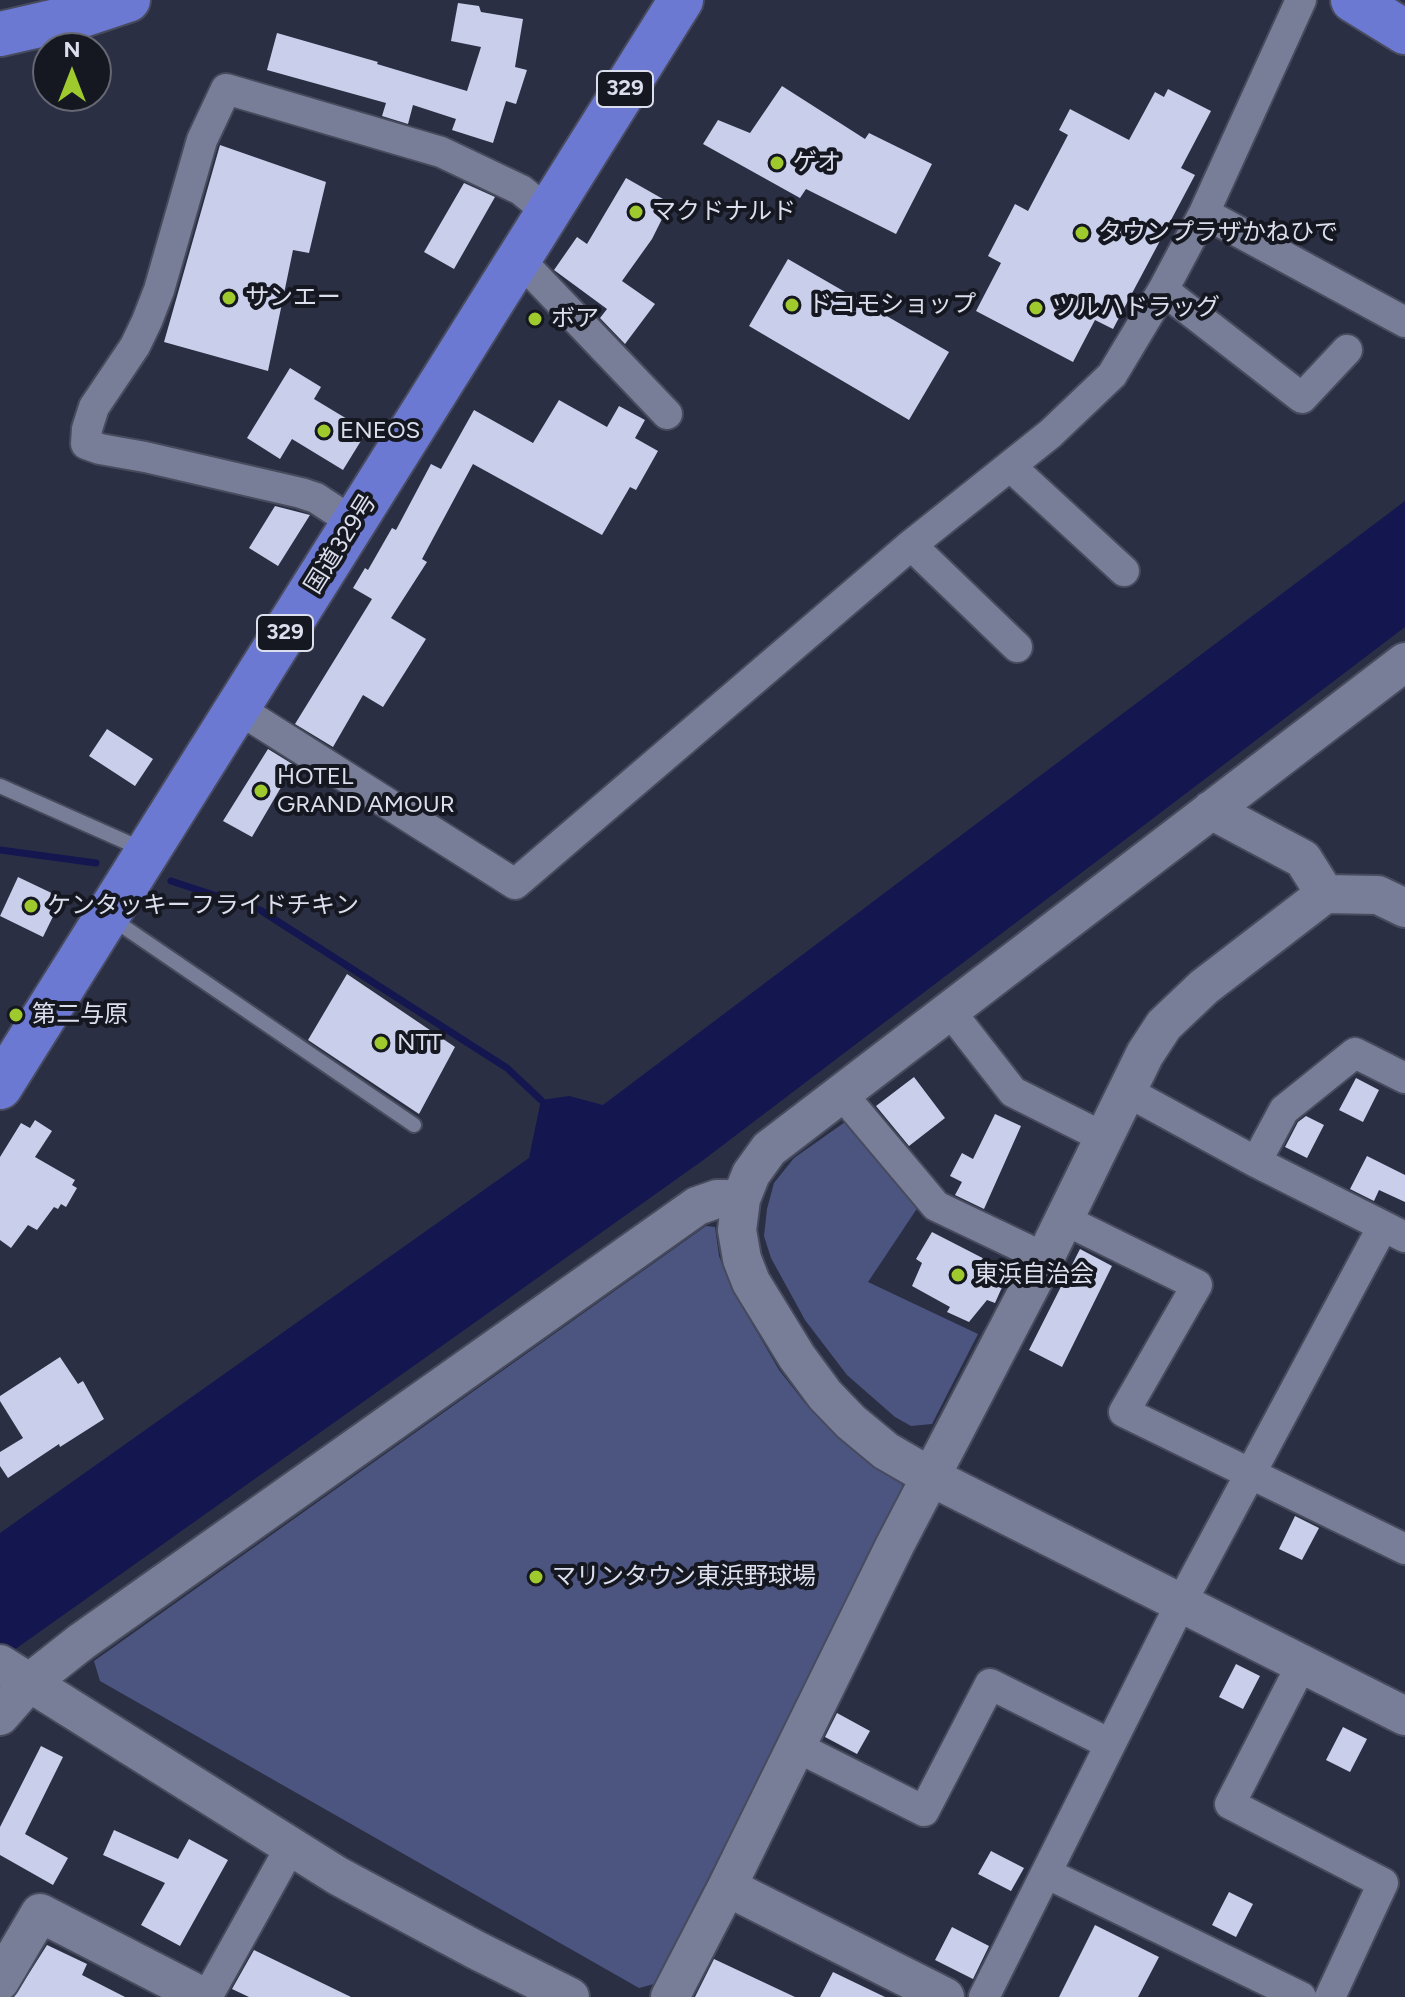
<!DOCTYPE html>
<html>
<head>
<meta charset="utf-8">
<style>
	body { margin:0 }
	#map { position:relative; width:1405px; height:1997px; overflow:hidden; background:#2a2f44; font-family:Figtree,sans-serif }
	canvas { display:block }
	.north { position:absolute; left:32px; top:32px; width:80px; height:80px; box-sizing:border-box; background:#161821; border:2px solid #656873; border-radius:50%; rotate:0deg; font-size:22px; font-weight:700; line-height:32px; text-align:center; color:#dbdfed }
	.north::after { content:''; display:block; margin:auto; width:28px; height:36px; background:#9fca2d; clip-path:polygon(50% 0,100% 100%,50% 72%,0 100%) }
</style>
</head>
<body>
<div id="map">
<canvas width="1405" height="1997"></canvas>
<div class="north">N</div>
</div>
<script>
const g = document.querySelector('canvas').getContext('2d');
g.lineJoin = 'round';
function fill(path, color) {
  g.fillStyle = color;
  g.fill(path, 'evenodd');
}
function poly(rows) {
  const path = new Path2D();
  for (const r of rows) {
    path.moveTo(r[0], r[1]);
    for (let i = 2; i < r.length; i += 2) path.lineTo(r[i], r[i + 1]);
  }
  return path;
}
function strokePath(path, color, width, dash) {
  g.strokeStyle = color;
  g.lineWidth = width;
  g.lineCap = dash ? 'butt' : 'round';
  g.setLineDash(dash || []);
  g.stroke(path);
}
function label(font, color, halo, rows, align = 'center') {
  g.font = font + ' Figtree,"Noto Sans JP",sans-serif';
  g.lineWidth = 8;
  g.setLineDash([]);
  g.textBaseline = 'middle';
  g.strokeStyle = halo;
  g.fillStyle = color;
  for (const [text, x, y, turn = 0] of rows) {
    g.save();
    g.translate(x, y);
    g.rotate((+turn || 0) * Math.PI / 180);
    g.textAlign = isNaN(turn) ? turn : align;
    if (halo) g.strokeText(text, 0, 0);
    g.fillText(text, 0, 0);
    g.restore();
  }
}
fill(poly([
	[848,1120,922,1201,868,1282,978,1334,932,1424,911,1426,895,1417,847,1375,805,1320,771,1258,764,1236,767,1209,774,1183,794,1158],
	[706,1226,715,1227,719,1256,732,1289,779,1370,804,1402,831,1429,901,1480,904,1494,654,1984,639,1988,100,1681,94,1661]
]), '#4c5580');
fill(poly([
	[1405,501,1405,627,702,1161,0,1660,0,1533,529,1158,541,1100,569,1096,603,1105]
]), '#141650');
strokePath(poly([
	[0,850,96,863],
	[171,881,260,910,507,1068,541,1100]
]), '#141650', 7);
fill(poly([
	[458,3,479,6,481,12,523,19,515,67,527,70,516,104,506,101,493,143,452,130,456,119,413,105,408,124,382,116,386,103,267,70,277,33,378,62,377,64,467,91,481,47,451,41],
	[782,86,865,139,869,133,932,164,896,234,806,189,800,198,703,144,718,120,750,133],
	[1168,89,1211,111,1181,168,1195,175,1113,329,1095,320,1073,362,976,311,1001,263,988,256,1015,204,1028,211,1068,135,1059,130,1070,109,1129,140,1155,92,1164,97],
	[220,145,326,182,309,253,293,250,268,371,164,342],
	[626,178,670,203,652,239,622,281,655,304,625,344,600,318,607,309,554,270,577,237,587,244],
	[464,183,495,197,454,269,424,252],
	[788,259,949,352,909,420,749,326],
	[290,368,321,387,314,399,367,431,343,470,292,439,280,459,247,438],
	[559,400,607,427,619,406,645,420,635,438,658,451,636,490,630,487,602,535,473,464,422,559,427,562,391,618,426,639,383,707,363,695,333,747,295,724,372,599,353,588,365,568,368,570,392,528,396,530,431,464,441,469,474,410,533,443],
	[275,506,310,515,278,566,249,548],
	[107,729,153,759,135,786,89,756],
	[268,749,294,765,252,837,223,821],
	[18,877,62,898,43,937,0,916],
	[347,974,455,1047,419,1114,308,1040],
	[914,1077,945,1118,909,1146,876,1106],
	[1356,1078,1379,1090,1363,1122,1339,1110],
	[995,1114,1021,1126,984,1209,955,1195,962,1182,950,1176,962,1153,973,1159],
	[1306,1116,1324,1125,1307,1158,1285,1147,1298,1122],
	[35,1120,52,1131,35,1157,75,1180,72,1185,77,1188,66,1207,61,1204,58,1209,54,1207,37,1230,28,1225,11,1248,0,1240,0,1157,21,1123,30,1128],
	[1367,1156,1405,1175,1405,1202,1379,1190,1374,1201,1350,1189],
	[932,1232,1002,1268,996,1282,1003,1285,995,1303,987,1300,969,1322,947,1312,950,1307,912,1286,922,1263,916,1259],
	[1080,1249,1112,1266,1062,1367,1029,1350],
	[60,1357,78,1384,83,1381,104,1419,60,1447,59,1444,8,1478,0,1466,0,1452,23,1438,0,1401,0,1396],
	[1295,1516,1319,1528,1302,1560,1279,1549],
	[1236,1664,1260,1676,1243,1709,1219,1697],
	[837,1713,870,1731,857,1754,825,1737],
	[1343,1727,1367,1739,1350,1772,1326,1760],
	[41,1746,63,1757,25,1834,68,1858,53,1885,0,1855,0,1827],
	[114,1830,178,1859,189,1839,228,1860,180,1946,141,1925,165,1883,103,1855],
	[991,1851,1024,1868,1011,1891,978,1874],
	[1229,1892,1253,1904,1236,1937,1212,1925],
	[1095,1925,1159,1957,1138,1997,1059,1997],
	[952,1927,989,1946,973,1979,935,1960],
	[47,1945,87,1964,82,1975,125,1997,14,1997],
	[254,1950,351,1997,249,1997,232,1989],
	[714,1959,795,1997,695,1997],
	[833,1972,885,1997,820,1997]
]), '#c9cfea');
const service = poly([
	[0,786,142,849],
	[111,918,414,1125]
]);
const minor = poly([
	[1204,213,1405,322],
	[519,259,667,414],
	[1163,290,1302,398,1347,350],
	[1010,466,1124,571],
	[354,523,316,498,301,493,145,457,100,449,86,444,87,429,94,407,135,346,147,321,159,290,202,140,226,89,441,152,521,190,548,212],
	[911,545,1017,647],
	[237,708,515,884,911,545,1050,434,1112,375,1163,290,1204,213,1301,0],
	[949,1010,1013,1092,1105,1138],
	[1128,1092,1256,1162,1405,1237],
	[841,1093,936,1206,1045,1258],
	[1256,1162,1284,1110,1355,1053,1405,1078],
	[1065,1220,1197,1285,1124,1412,1405,1549],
	[1302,1664,1230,1804,1383,1883,1330,1997],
	[795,1746,924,1811,990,1684,1110,1744],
	[1048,1874,1301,1997],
	[207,1997,290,1848],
	[984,1997,1181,1603,1383,1226]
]);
const tertiary = poly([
	[1405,662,769,1149,751,1174,741,1199,737,1230,742,1259,751,1282,797,1357,825,1395,851,1422,886,1451,931,1477,1405,1716],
	[1211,810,1303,859,1325,894],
	[0,1664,338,1876,476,1950,570,1997],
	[0,1716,29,1683,81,1642,697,1206,717,1199,741,1199],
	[727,1887,945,1997],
	[0,1981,40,1913,203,1997],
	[670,1997,727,1887,895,1545,1045,1258,1145,1054,1164,1025,1204,987,1325,894,1378,895,1405,908]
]);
const trunk = poly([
	[1353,0,1405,32],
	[0,34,83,15,128,0],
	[0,1087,681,0]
]);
strokePath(service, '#474b5d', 18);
strokePath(minor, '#474b5d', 34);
strokePath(tertiary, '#474b5d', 42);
strokePath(trunk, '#474b5d', 48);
strokePath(service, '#787e97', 14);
strokePath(minor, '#787e97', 30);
strokePath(tertiary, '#787e97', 38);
strokePath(trunk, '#6b79d2', 44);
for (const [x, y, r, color] of [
	[777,163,8,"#9fca2d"],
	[636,212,8,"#9fca2d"],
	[1082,233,8,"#9fca2d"],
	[229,298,8,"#9fca2d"],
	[792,305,8,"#9fca2d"],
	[1036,308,8,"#9fca2d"],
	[535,319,8,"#9fca2d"],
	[324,431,8,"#9fca2d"],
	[261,791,8,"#9fca2d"],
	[31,906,8,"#9fca2d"],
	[16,1015,8,"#9fca2d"],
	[381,1043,8,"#9fca2d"],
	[958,1275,8,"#9fca2d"],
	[536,1577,8,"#9fca2d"]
]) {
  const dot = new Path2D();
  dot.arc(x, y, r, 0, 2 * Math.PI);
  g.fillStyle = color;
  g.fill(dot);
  strokePath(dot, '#161821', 3);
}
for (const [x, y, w] of [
	[625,89,56],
	[285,633,56]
]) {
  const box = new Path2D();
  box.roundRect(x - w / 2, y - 18, w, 36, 6);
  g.fillStyle = '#161821';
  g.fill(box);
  strokePath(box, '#dbdfed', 2);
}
label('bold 22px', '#dbdfed', null, [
	["329",625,89],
	["329",285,633]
]);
label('24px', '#dbdfed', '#161821', [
	["ゲオ",793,163],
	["マクドナルド",652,212],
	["タウンプラザかねひで",1098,233],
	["サンエー",245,298],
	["ドコモショップ",808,305],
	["ツルハドラッグ",1052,308],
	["ボア",551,319],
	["ENEOS",340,431],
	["HOTEL",277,777],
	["GRAND AMOUR",277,805],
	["ケンタッキーフライドチキン",47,906],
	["第二与原",32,1015],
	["NTT",397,1043],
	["東浜自治会",974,1275],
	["マリンタウン東浜野球場",552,1577]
], 'left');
label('24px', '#dbdfed', '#161821', [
	["国道329号",341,544,-58]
]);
</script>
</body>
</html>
